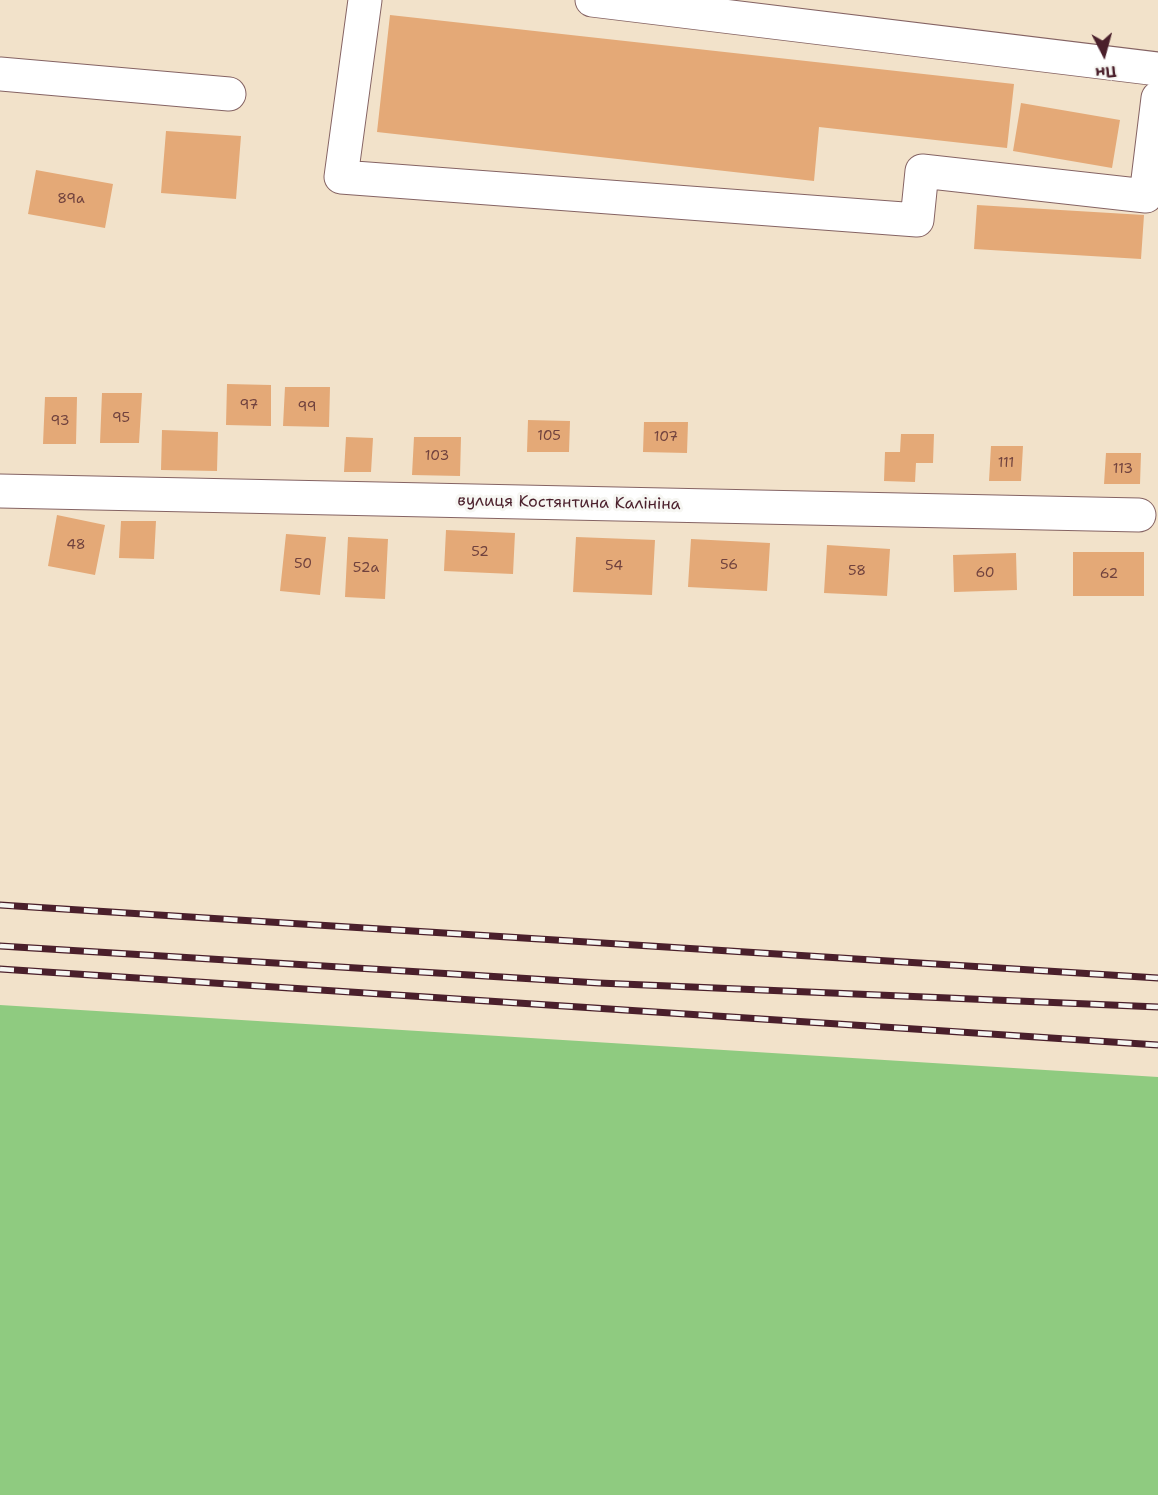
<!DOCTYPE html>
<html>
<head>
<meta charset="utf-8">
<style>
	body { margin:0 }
	#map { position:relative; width:1158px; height:1495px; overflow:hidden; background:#f2e2ca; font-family:"Shantell Sans",sans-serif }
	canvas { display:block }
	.north { position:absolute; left:1074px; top:24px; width:60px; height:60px; -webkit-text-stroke:4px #f6f6f2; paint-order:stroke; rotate:174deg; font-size:16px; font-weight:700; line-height:24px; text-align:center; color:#4a1f2b }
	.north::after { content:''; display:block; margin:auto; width:21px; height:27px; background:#4a1f2b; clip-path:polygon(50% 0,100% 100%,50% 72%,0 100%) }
</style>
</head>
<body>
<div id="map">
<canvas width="1158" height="1495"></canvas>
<div class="north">Пн</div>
</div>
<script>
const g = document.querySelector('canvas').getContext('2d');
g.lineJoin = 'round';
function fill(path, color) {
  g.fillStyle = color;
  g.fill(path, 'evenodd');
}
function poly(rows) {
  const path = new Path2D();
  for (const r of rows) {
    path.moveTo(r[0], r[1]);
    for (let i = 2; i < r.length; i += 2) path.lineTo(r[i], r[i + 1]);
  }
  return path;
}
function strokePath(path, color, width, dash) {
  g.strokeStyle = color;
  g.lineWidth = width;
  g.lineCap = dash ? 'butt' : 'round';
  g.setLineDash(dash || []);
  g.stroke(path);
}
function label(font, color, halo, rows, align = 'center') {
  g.font = font + ' "Shantell Sans",sans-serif';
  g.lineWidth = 6;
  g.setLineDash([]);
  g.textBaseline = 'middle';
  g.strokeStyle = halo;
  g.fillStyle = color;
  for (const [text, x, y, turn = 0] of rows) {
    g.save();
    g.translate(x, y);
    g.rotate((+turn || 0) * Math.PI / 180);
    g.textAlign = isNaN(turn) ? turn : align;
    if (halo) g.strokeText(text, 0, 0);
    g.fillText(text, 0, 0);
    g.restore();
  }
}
fill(poly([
	[0,1005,1158,1077,1158,1495,0,1495]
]), '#8fcb80');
fill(poly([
	[390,15,1014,84,1007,148,819,127,814,181,377,132],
	[1021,103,1120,120,1112,168,1013,151],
	[166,131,241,136,236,199,161,193],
	[36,170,113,184,105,228,28,214],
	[977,205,1144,215,1141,259,974,249],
	[227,384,271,385,271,426,226,425],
	[285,387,330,387,329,427,283,426],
	[102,393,142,393,139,443,100,443],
	[45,397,77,397,76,444,43,444],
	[528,420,570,421,569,452,527,452],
	[644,422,688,422,687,453,643,452],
	[162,430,218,432,217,471,161,470],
	[901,434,934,434,933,463,916,463,915,482,884,481,885,452,900,452],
	[346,437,373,438,371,472,344,472],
	[414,437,461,437,460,476,412,475],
	[991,446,1023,446,1021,481,989,481],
	[1106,453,1141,453,1140,484,1104,484],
	[57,515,105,525,95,575,48,566],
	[121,521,156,521,154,559,119,558],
	[446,530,515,533,513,574,444,571],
	[286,534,326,537,320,595,280,591],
	[348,537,388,539,385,599,345,597],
	[576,537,655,540,652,595,573,592],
	[691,539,770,543,767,591,688,587],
	[827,545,890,549,887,596,824,593],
	[1073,552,1144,552,1144,596,1073,596],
	[1016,553,1017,590,954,592,953,555]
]), '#e4a977');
const minor = poly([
	[365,0,341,177,917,220,922,171,1146,196,1158,98],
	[592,0,1158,69],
	[0,74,229,94],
	[0,491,1139,515]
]);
strokePath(minor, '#856363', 35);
strokePath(minor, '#fff', 33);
const rail = poly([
	[0,905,1158,978],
	[0,946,599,983,1158,1007],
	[0,969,1158,1045]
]);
strokePath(rail, '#4a1f2b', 7);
strokePath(rail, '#f6f6f2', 4.5, [14]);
label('14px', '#70423e', null, [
	["89а",71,199],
	["97",249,405],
	["99",307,407],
	["95",121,418],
	["93",60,421],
	["105",549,436],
	["107",666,437],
	["103",437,456],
	["111",1006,463],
	["113",1123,469],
	["48",76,545],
	["52",480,552],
	["50",303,564],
	["56",729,565],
	["54",614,566],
	["52а",366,568],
	["58",857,571],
	["60",985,573],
	["62",1109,574]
]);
label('16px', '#4a1f2b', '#f6f6f2', [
	["вулиця Костянтина Калініна",569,503,1]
]);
</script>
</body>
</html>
